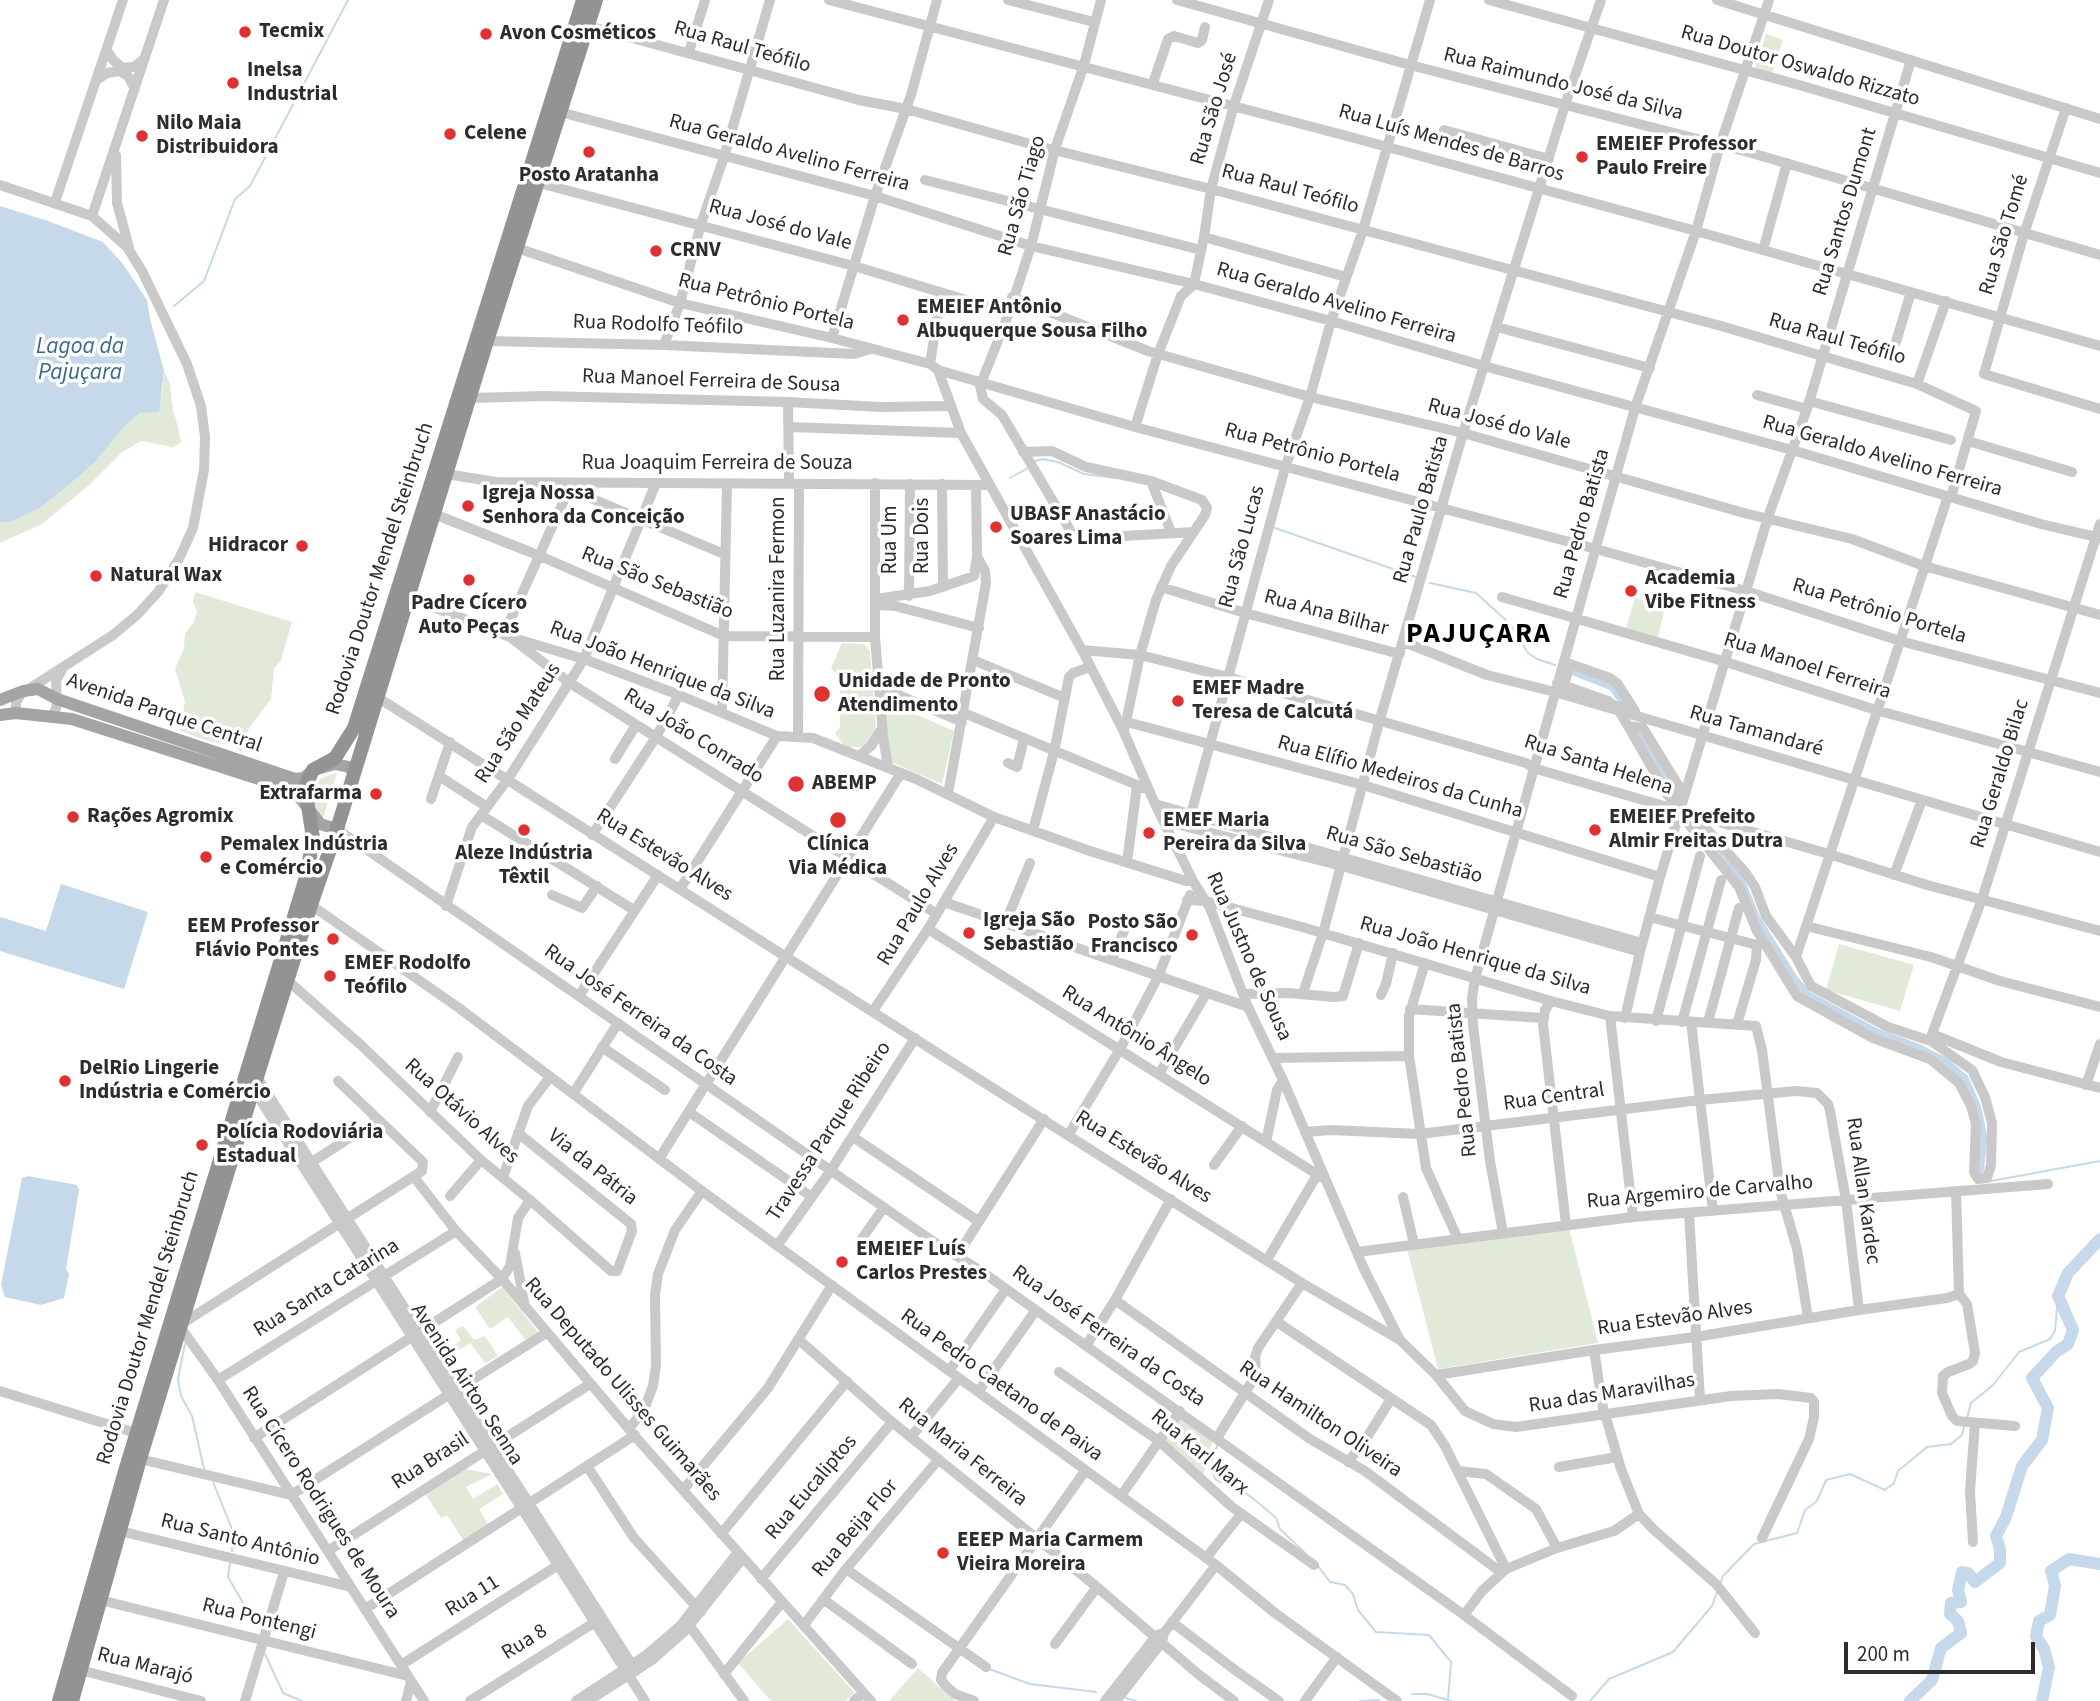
<!DOCTYPE html>
<html>
<head>
<meta charset="utf-8">
<style>
	body { margin:0 }
	#map { position:relative; width:2100px; height:1701px; overflow:hidden; background:#fff; font-family:"Source Sans 3",sans-serif }
	canvas { display:block }
	.scale { position:absolute; left:1844px; top:1642px; width:191px; height:32px; box-sizing:border-box; border:4px solid #2c2c2c; border-top:0; padding-left:9px; font-size:21px; line-height:24px; white-space:nowrap; color:#2c2c2c; -webkit-text-stroke:5px #fff; paint-order:stroke }
</style>
</head>
<body>
<div id="map">
<canvas width="2100" height="1701"></canvas>
<div class="scale">200 m</div>
</div>
<script>
const g = document.querySelector('canvas').getContext('2d');
g.lineJoin = 'round';
function fill(path, color) {
  g.fillStyle = color;
  g.fill(path, 'evenodd');
}
function poly(rows) {
  const path = new Path2D();
  for (const r of rows) {
    path.moveTo(r[0], r[1]);
    for (let i = 2; i < r.length; i += 2) path.lineTo(r[i], r[i + 1]);
  }
  return path;
}
function strokePath(path, color, width, dash) {
  g.strokeStyle = color;
  g.lineWidth = width;
  g.lineCap = dash ? 'butt' : 'round';
  g.setLineDash(dash || []);
  g.stroke(path);
}
function label(font, color, halo, rows, align = 'center') {
  g.font = font + ' "Source Sans 3",sans-serif';
  g.lineWidth = 7;
  g.setLineDash([]);
  g.textBaseline = 'middle';
  g.strokeStyle = halo;
  g.fillStyle = color;
  for (const [text, x, y, turn = 0] of rows) {
    g.save();
    g.translate(x, y);
    g.rotate((+turn || 0) * Math.PI / 180);
    g.textAlign = isNaN(turn) ? turn : align;
    if (halo) g.strokeText(text, 0, 0);
    g.fillText(text, 0, 0);
    g.restore();
  }
}
fill(poly([
	[1766,34,1783,40,1772,74,1755,68],
	[164,371,170,384,173,411,178,426,181,443,172,447,141,441,121,453,89,485,42,524,0,543,0,522,12,522,95,462,125,426,162,395],
	[195,592,292,622,281,660,274,669,271,699,249,728,241,752,234,746,205,740,180,730,185,701,175,669,184,648,185,634,194,622,197,611,193,601],
	[1635,598,1665,607,1658,637,1626,628],
	[842,643,864,644,870,651,876,728,875,734,868,744,862,747,849,747,843,744,835,733,840,727,840,679,831,668],
	[883,694,917,709,915,714,954,731,942,784,886,760],
	[337,773,322,821,316,815,312,792,321,778],
	[1839,944,1914,965,1900,1011,1826,990],
	[1569,1228,1598,1343,1438,1369,1407,1249],
	[502,1287,538,1332,526,1341,508,1317,490,1329,475,1307],
	[463,1326,474,1340,485,1336,498,1356,485,1363,470,1343,445,1359,441,1355,461,1340,455,1330],
	[1179,1418,1213,1437,1203,1477,1164,1443,1164,1438],
	[465,1469,492,1474,466,1487,473,1499,497,1484,503,1494,479,1509,488,1524,463,1540,447,1515,441,1518,426,1495,439,1484],
	[788,1619,855,1693,845,1701,771,1701,738,1663],
	[918,1668,955,1701,889,1701]
]), '#e1ead9');
fill(poly([
	[0,206,48,221,103,242,123,264,147,300,150,319,164,371,159,412,140,413,125,426,95,462,66,487,41,507,11,522,0,522],
	[61,884,148,912,124,989,0,951,0,917,46,931],
	[28,1176,77,1185,79,1190,66,1269,69,1274,64,1298,41,1305,5,1297,1,1285,22,1178]
]), '#c5d9ea');
strokePath(poly([
	[174,306,204,281,235,199,250,186,348,0],
	[1035,461,1043,459,1058,462,1084,474,1115,478],
	[1010,478,1028,468],
	[1275,528,1416,577],
	[1430,583,1476,593,1509,623,1528,653,1537,659,1555,665],
	[1991,1181,2100,1161],
	[185,1344,178,1379,181,1396,192,1416,204,1469],
	[1967,1418,1971,1403,1993,1385,2019,1352,2050,1339,2055,1331,2058,1296],
	[1218,1444,1213,1456,1212,1467,1215,1479,1222,1483,1234,1484,1261,1505,1276,1518,1280,1529,1306,1554],
	[213,1482,232,1529,232,1551],
	[230,1563,228,1577,250,1615],
	[1318,1566,1330,1582,1345,1585,1353,1594,1358,1610,1376,1632,1429,1635,1451,1662,1448,1700,1451,1701],
	[1720,1584,1723,1576,1754,1544,1797,1533,1805,1510,1817,1501,1826,1480,1850,1474,1885,1490,1894,1483,1898,1471,1927,1447,1951,1444,1962,1435,1964,1427],
	[265,1654,283,1693,302,1701],
	[989,1669,1030,1684,1096,1692],
	[1412,1694,1427,1694,1448,1700],
	[1126,1698,1136,1701],
	[1360,1701,1379,1700],
	[1590,1701,1609,1679,1673,1652,1712,1606,1717,1592]
]), '#c5d9ea', 2);
strokePath(poly([
	[1571,671,1612,687,1623,703],
	[1639,732,1677,796],
	[1714,849,1740,878,1757,918,1794,978,1807,994,1877,1032,1918,1047,1945,1061,1965,1078,1978,1108,1984,1138,1980,1173]
]), '#c5d9ea', 7);
strokePath(poly([
	[1910,1701,1932,1680,1941,1648,1961,1633,1958,1621,1950,1614,1951,1603,1961,1602,1958,1590,1962,1572,1968,1573,1975,1582,2000,1563,2000,1549,1996,1536,2006,1517,2022,1466,2042,1440,2048,1408,2032,1378,2056,1352,2068,1344,2073,1330,2058,1296,2068,1273,2100,1239],
	[2042,1701,2049,1667,2044,1649,2036,1636,2039,1621,2050,1615,2055,1586,2051,1571,2069,1559,2100,1564]
]), '#c5d9ea', 12);
strokePath(poly([
	[829,0,1347,136,1696,231,2100,346],
	[1008,0,1094,22],
	[1177,0,1410,65,1748,152,2100,255],
	[1489,0,1799,85,2100,173],
	[1717,0,2100,119],
	[588,26,859,100,906,109,1034,145,1211,189,1721,326,1917,384,1976,411,1951,497],
	[107,51,114,61,123,68,134,67,145,58],
	[689,52,705,0],
	[98,79,107,73,119,71,128,76,135,89],
	[1153,83,1168,39,1174,36,1198,43,1202,40,1205,27],
	[2066,108,2024,234,1984,374,2100,409],
	[560,112,875,196,1031,246,1194,284,1331,321,1484,366,1792,450,2041,524,2100,538],
	[1444,130,1549,159],
	[116,155,117,203,129,247],
	[925,180,1201,250],
	[539,183,854,266,1009,313],
	[0,185,92,216,127,247,142,271,187,364,201,406,205,437,204,470,193,528,179,559,158,592,137,615,113,635,21,694,16,702,16,713],
	[55,202,123,0],
	[92,216,164,0],
	[1204,237,1346,277],
	[517,248,680,303,832,338,930,364,938,370,1135,427,1596,549,1746,591,1900,641,2100,693],
	[1763,250,1787,163],
	[1012,297,1148,351,1310,397,1463,433,1744,513,1852,539,1924,566,2100,615],
	[1497,327,1650,368],
	[832,338,875,196,911,95,937,0],
	[487,341,664,345,854,354,867,350],
	[1896,342,1911,292],
	[664,345,680,303,701,224,724,157,770,0],
	[930,364,941,294],
	[938,370,961,433,1082,650,1123,730,1155,804,1193,881,1210,908,1248,1007,1283,1080,1364,1269,1400,1340],
	[1917,384,1946,301],
	[1757,395,1807,409],
	[471,398,544,396,788,402,880,407,950,406],
	[1809,401,1951,440],
	[788,402,789,484],
	[789,427,961,433],
	[1135,427,1158,354,1181,296,1194,284,1204,237,1211,189,1234,105,1269,0],
	[1968,441,2072,472],
	[1023,452,1052,451,1086,467,1151,481,1202,500,1207,508,1205,515,1171,566,1156,600,1140,655,1125,727],
	[446,474,496,482,989,485],
	[1151,481,1171,532],
	[875,483,875,637,883,736,888,767],
	[942,484,943,587],
	[569,489,724,554],
	[434,514,540,556,724,636,875,637],
	[2100,524,1982,899,1932,1034,2001,1062,2100,1088],
	[1074,537,1008,425,1002,415,983,399,980,386,1009,313,1031,246,1055,149,1084,65,1101,0],
	[1021,542,1193,532],
	[1161,587,1245,613,1400,654],
	[909,596,910,484],
	[408,597,510,637,570,683,937,914],
	[1502,597,1726,662,1876,710,2100,772],
	[876,599,930,591,974,576,977,556,976,485],
	[878,605,895,606,979,628],
	[504,634,569,489,568,483],
	[510,637,584,659,679,695,777,736,813,738,916,779,994,817,1090,851,1186,881,1193,881],
	[1404,642,1487,675,1555,692,2100,852],
	[1082,650,1140,655,1228,677,1526,763,1533,768,1829,854,1927,885,2100,931],
	[973,660,1065,698],
	[1557,683,1608,701,1613,705,1635,711,1617,683,1610,678,1570,664,1564,685],
	[880,687,962,722],
	[377,697,950,1061,1302,1283,1400,1340,1436,1375,1594,1350,1695,1337,1859,1310,1947,1298,1959,1294],
	[1619,711,1628,726,1667,794,1673,801,1678,801,1680,788,1643,728,1628,726],
	[722,713,727,484],
	[964,713,1149,790],
	[53,716,57,705,56,681,63,668],
	[1127,722,1363,785,1660,877],
	[798,737,799,484],
	[859,756,871,746,881,730],
	[615,759,636,725],
	[1008,763,1017,767,1024,739],
	[439,776,487,807],
	[948,794,986,583,985,571,977,556],
	[431,799,450,742],
	[1155,804,1642,943],
	[481,815,634,910],
	[1678,820,1687,822,1695,824,1705,827,1745,872,1755,887,1766,916,1796,957,1811,986,1888,1027,1931,1041,1972,1070,1985,1097,1992,1123,1991,1165,1987,1178,1978,1179,1974,1172,1976,1124,1971,1106,1959,1083,1930,1059,1873,1038,1797,996,1757,931,1739,887,1687,822],
	[1164,821,1342,866,1640,952],
	[1193,826,1191,814,1285,468,1310,397,1331,321,1363,230,1430,0],
	[337,829,934,1242,981,1271,1464,1615,1572,1696],
	[1033,830,1054,752,1069,677,1073,673,1090,667],
	[592,835,656,737,679,695],
	[1127,862,1137,786],
	[1894,875,1922,800],
	[680,889,777,736],
	[552,895,582,908,597,886],
	[1187,900,1206,901,1302,927,1551,1001,1610,1016,1756,1026,1762,1050,1780,1190,1797,1249,1808,1318],
	[944,902,1248,1007],
	[311,905,459,1008,702,1191,1216,1565,1275,1613,1397,1701],
	[446,906,472,827,508,779,584,659,656,483],
	[1649,917,1757,945,1756,960,1737,1024],
	[1005,924,1030,863],
	[1806,926,1931,957,2000,981,2100,1007],
	[928,929,1323,1178],
	[1796,957,1948,496],
	[1112,960,1125,928],
	[1425,963,1409,1016,1409,1056,1426,1168,1458,1239],
	[287,980,361,1045,481,1160,530,1200,611,1271,617,1271,632,1231,631,1224,518,1133],
	[1303,993,1323,933,1380,719,1463,433,1565,105,1601,0],
	[1243,994,1288,993,1334,997,1343,996,1359,943],
	[1381,995,1386,984,1393,953],
	[579,996,658,875],
	[1551,1001,1545,1010,1543,1024,1566,1225],
	[1410,1009,1543,1018],
	[873,1011,928,929,994,817],
	[1610,1016,1633,1217],
	[1625,1018,1640,952,1660,877,1746,591,1768,517,1807,409,1911,60],
	[1656,1021,1700,856],
	[1682,1022,1721,880],
	[1691,1022,1713,1211],
	[1708,1022,1739,908],
	[602,1047,665,1090],
	[1272,1058,1409,1056],
	[1159,1074,1206,994],
	[257,1077,636,1671],
	[2086,1085,2100,1044],
	[254,1090,645,1701],
	[573,1094,618,1023],
	[430,1112,458,1057],
	[689,1112,812,1197],
	[1305,1132,1331,1130,1419,1134,1700,1100,1796,1091,1817,1093,1828,1104,1830,1111,1846,1200,1859,1310],
	[1069,1134,1120,1049,1158,977,1190,895],
	[853,1137,978,1221],
	[1266,1142,1277,1090,1283,1080],
	[659,1159,901,773],
	[312,1162,377,1120],
	[1214,1165,1242,1126],
	[414,1177,456,1231,502,1279,640,1442,871,1701],
	[503,1177,528,1106,550,1077],
	[1956,1191,1959,1294,1967,1304,1975,1353,1973,1361,1969,1364,1948,1372,1943,1376,1942,1393,1952,1416,1957,1421,2015,1426],
	[450,1196,481,1160],
	[1403,1197,1414,1244],
	[1689,1213,1700,1400],
	[1503,1233,1490,1161,1473,1025,1472,998,1475,979,1635,408,1696,231,1720,145,1769,0],
	[859,1243,884,1207],
	[777,1246,831,1170,915,1038],
	[1357,1252,1633,1217,2048,1184],
	[515,1253,525,1307],
	[957,1256,1044,1119],
	[1267,1260,1317,1175],
	[1115,1300,1310,1439,1365,1471,1502,1573],
	[1277,1322,1431,1425,1445,1446,1506,1569],
	[183,1323,422,1171,423,1162,338,1081],
	[181,1328,218,1380,424,1701],
	[798,1339,892,1422,1097,1587,1198,1674,1234,1701],
	[1086,1346,1115,1300,1171,1199],
	[1594,1350,1604,1414],
	[949,1371,1006,1289],
	[1059,1372,1159,1441,1232,1507,1314,1565],
	[1436,1375,1465,1411,1493,1424,1516,1427,1731,1396,1778,1394,1811,1398,1814,1402,1814,1417,1809,1439,1762,1538],
	[218,1380,456,1231],
	[0,1391,136,1433],
	[978,1392,1036,1310],
	[1605,1414,1621,1469,1639,1514,1653,1529,1716,1584,1755,1633],
	[629,1428,643,1412,653,1386,656,1365,655,1295,658,1274,675,1230,702,1191],
	[911,1437,959,1378],
	[254,1438,502,1279,510,1266,518,1218,530,1200],
	[1217,1438,1256,1375,1255,1357,1258,1348,1302,1283],
	[140,1459,291,1495,546,1333],
	[1348,1462,1364,1442,1391,1399],
	[587,1466,634,1538,701,1612],
	[1559,1467,1617,1457],
	[1458,1471,1486,1474,1536,1509,1557,1548],
	[683,1490,768,1388,832,1285],
	[1121,1496,1180,1411],
	[120,1531,351,1587],
	[721,1534,847,1381],
	[1973,1542,1970,1491,1975,1423],
	[328,1551,590,1384],
	[1206,1558,1241,1514],
	[846,1569,986,1667],
	[761,1579,892,1422],
	[823,1599,912,1664],
	[100,1600,408,1676],
	[365,1609,635,1435],
	[1464,1615,1482,1591,1506,1569,1557,1548,1614,1531,1639,1514],
	[687,1622,744,1701],
	[1172,1622,1235,1670,1279,1701],
	[804,1625,846,1569,939,1459],
	[1055,1644,1097,1587],
	[401,1665,563,1562],
	[80,1670,201,1701],
	[724,1674,782,1602],
	[245,1701,284,1572],
	[406,1701,411,1682],
	[470,1701,600,1619],
	[576,1701,645,1656,680,1626,738,1552],
	[588,1701,652,1660,685,1631,743,1558],
	[854,1701,863,1693],
	[974,1701,955,1694,946,1686,941,1680,942,1673,1085,1471],
	[1105,1701,1156,1636,1160,1634],
	[1116,1701,1162,1642,1164,1633,1216,1565],
	[1305,1701,1337,1657]
]), '#c9c9c9', 10);
strokePath(poly([
	[0,700,23,691,38,689,57,699,295,779,304,778,313,770,335,764,349,767,354,773],
	[0,715,16,713,72,719,290,789,298,795,320,824,337,829]
]), '#a4a4a4', 12);
strokePath(poly([
	[59,1701,126,1468,307,874,313,838,305,787,313,770,335,758,354,728,583,0],
	[72,1701,140,1459,257,1077,311,905,337,829,487,341,596,0]
]), '#939393', 14);
for (const [x, y, r, color] of [
	[245,32,7,"#e22f2f"],
	[486,34,7,"#e22f2f"],
	[233,83,7,"#e22f2f"],
	[450,134,7,"#e22f2f"],
	[142,136,7,"#e22f2f"],
	[589,152,7,"#e22f2f"],
	[1582,157,7,"#e22f2f"],
	[656,251,7,"#e22f2f"],
	[903,320,7,"#e22f2f"],
	[468,506,7,"#e22f2f"],
	[996,527,7,"#e22f2f"],
	[302,546,7,"#e22f2f"],
	[96,576,7,"#e22f2f"],
	[469,580,7,"#e22f2f"],
	[1631,591,7,"#e22f2f"],
	[822,694,9,"#e22f2f"],
	[1178,701,7,"#e22f2f"],
	[796,784,9,"#e22f2f"],
	[376,794,7,"#e22f2f"],
	[73,817,7,"#e22f2f"],
	[838,820,9,"#e22f2f"],
	[524,830,7,"#e22f2f"],
	[1595,830,7,"#e22f2f"],
	[1149,833,7,"#e22f2f"],
	[206,857,7,"#e22f2f"],
	[969,933,7,"#e22f2f"],
	[1192,935,7,"#e22f2f"],
	[333,939,7,"#e22f2f"],
	[330,976,7,"#e22f2f"],
	[65,1081,7,"#e22f2f"],
	[202,1145,7,"#e22f2f"],
	[842,1262,7,"#e22f2f"],
	[943,1553,7,"#e22f2f"]
]) {
  const dot = new Path2D();
  dot.arc(x, y, r, 0, 2 * Math.PI);
  g.fillStyle = color;
  g.fill(dot);
  strokePath(dot, '#fff', 2.5);
}
label('bold 21px', '#2c2c2c', '#fff', [
	["Tecmix",259,32],
	["Avon Cosméticos",500,34],
	["Inelsa",247,71],
	["Industrial",247,95],
	["Nilo Maia",156,124],
	["Distribuidora",156,148],
	["Celene",464,134],
	["EMEIEF Professor",1596,145],
	["Paulo Freire",1596,169],
	["Posto Aratanha",589,176,"center"],
	["CRNV",670,251],
	["EMEIEF Antônio",917,308],
	["Albuquerque Sousa Filho",917,332],
	["Igreja Nossa",482,494],
	["Senhora da Conceição",482,518],
	["UBASF Anastácio",1010,515],
	["Soares Lima",1010,539],
	["Hidracor",288,546,"right"],
	["Natural Wax",110,576],
	["Academia",1645,579],
	["Vibe Fitness",1645,603],
	["Padre Cícero",469,604,"center"],
	["Auto Peças",469,628,"center"],
	["Unidade de Pronto",838,682],
	["Atendimento",838,706],
	["EMEF Madre",1192,689],
	["Teresa de Calcutá",1192,713],
	["ABEMP",812,784],
	["Extrafarma",362,794,"right"],
	["Rações Agromix",87,817],
	["EMEIEF Prefeito",1609,818],
	["Almir Freitas Dutra",1609,842],
	["EMEF Maria",1163,821],
	["Pereira da Silva",1163,845],
	["Pemalex Indústria",220,845],
	["e Comércio",220,869],
	["Clínica",838,845,"center"],
	["Via Médica",838,869,"center"],
	["Aleze Indústria",524,854,"center"],
	["Têxtil",524,878,"center"],
	["Igreja São",983,921],
	["Sebastião",983,945],
	["Posto São",1178,923,"right"],
	["Francisco",1178,947,"right"],
	["EEM Professor",319,927,"right"],
	["Flávio Pontes",319,951,"right"],
	["EMEF Rodolfo",344,964],
	["Teófilo",344,988],
	["DelRio Lingerie",79,1069],
	["Indústria e Comércio",79,1093],
	["Polícia Rodoviária",216,1133],
	["Estadual",216,1157],
	["EMEIEF Luís",856,1250],
	["Carlos Prestes",856,1274],
	["EEEP Maria Carmem",957,1541],
	["Vieira Moreira",957,1565]
], 'left');
label('21px', '#2c2c2c', '#fff', [
	["Rua Raul Teófilo",742,48,16],
	["Rua Doutor Oswaldo Rizzato",1800,67,16],
	["Rua Raimundo José da Silva",1563,85,14],
	["Rua São José",1215,109,-73],
	["Rua Luís Mendes de Barros",1451,144,16],
	["Rua Geraldo Avelino Ferreira",789,154,15],
	["Rua Raul Teófilo",1290,190,15],
	["Rua São Tiago",1023,196,-74],
	["Rua Santos Dumont",1846,212,-73],
	["Rua José do Vale",780,226,15],
	["Rua São Tomé",2005,235,-73],
	["Rua Petrônio Portela",766,303,14],
	["Rua Geraldo Avelino Ferreira",1336,304,16],
	["Rua Rodolfo Teófilo",658,326,2],
	["Rua Raul Teófilo",1837,340,16],
	["Rua Manoel Ferreira de Sousa",711,382,2],
	["Rua José do Vale",1499,425,15],
	["Rua Petrônio Portela",1312,454,15],
	["Rua Geraldo Avelino Ferreira",1882,457,16],
	["Rua Joaquim Ferreira de Souza",717,464],
	["Rua Paulo Batista",1422,510,-74],
	["Rua Pedro Batista",1583,524,-74],
	["Rua Dois",923,536,-90],
	["Rua Um",891,540,-90],
	["Rua São Lucas",1243,547,-75],
	["Rodovia Doutor Mendel Steinbruch",381,569,-72],
	["Rua São Sebastião",657,584,22],
	["Rua Luzanira Fermon",779,589,-90],
	["Rua Petrônio Portela",1879,612,17],
	["Rua Ana Bilhar",1326,614,15],
	["Rua Manoel Ferreira",1807,667,18],
	["Rua João Henrique da Silva",662,671,21],
	["Avenida Parque Central",164,714,19],
	["Rua São Mateus",519,724,-57],
	["Rua Tamandaré",1756,732,16],
	["Rua João Conrado",693,737,32],
	["Rua Santa Helena",1598,766,18],
	["Rua Geraldo Bilac",2001,774,-73],
	["Rua Elífio Medeiros da Cunha",1400,778,16],
	["Rua Estevão Alves",664,856,32],
	["Rua São Sebastião",1404,856,16],
	["Rua Paulo Alves",919,905,-59],
	["Rua Justno de Sousa",1248,957,66],
	["Rua João Henrique da Silva",1475,957,16],
	["Rua José Ferreira da Costa",640,1016,35],
	["Rua Antônio Ângelo",1136,1037,32],
	["Rua Pedro Batista",1463,1080,-96],
	["Rua Central",1554,1098,-8],
	["Rua Otávio Alves",461,1112,42],
	["Travessa Parque Ribeiro",830,1132,-57],
	["Rua Estevão Alves",1143,1158,32],
	["Via da Pátria",592,1168,39],
	["Rua Allan Kardec",1862,1191,82],
	["Rua Argemiro de Carvalho",1700,1193,-5],
	["Rua Santa Catarina",327,1289,-32],
	["Rodovia Doutor Mendel Steinbruch",149,1318,-73],
	["Rua Estevão Alves",1675,1319,-8],
	["Rua José Ferreira da Costa",1108,1337,35],
	["Avenida Airton Senna",466,1385,57],
	["Rua Pedro Caetano de Paiva",1001,1386,36],
	["Rua Deputado Ulisses Guimarães",622,1390,49],
	["Rua das Maravilhas",1612,1394,-9],
	["Rua Hamilton Oliveira",1320,1420,34],
	["Rua Maria Ferreira",962,1453,39],
	["Rua Karl Marx",1199,1453,40],
	["Rua Brasil",431,1462,-33],
	["Rua Eucaliptos",812,1488,-50],
	["Rua Cícero Rodrigues de Moura",320,1503,57],
	["Rua Beija Flor",856,1529,-50],
	["Rua Santo Antônio",240,1541,14],
	["Rua 11",473,1597,-32],
	["Rua Pontengi",259,1620,14],
	["Rua 8",525,1643,-32],
	["Rua Marajó",145,1667,14]
]);
label('italic 23px', '#3c678c', '#fff', [
	["Lagoa da",80,348],
	["Pajuçara",80,374]
]);
g.letterSpacing = '2px';
label('bold 28px', '#000', '#fff', [
	["PAJUÇARA",1479,636]
]);
g.letterSpacing = '0px';
</script>
</body>
</html>
